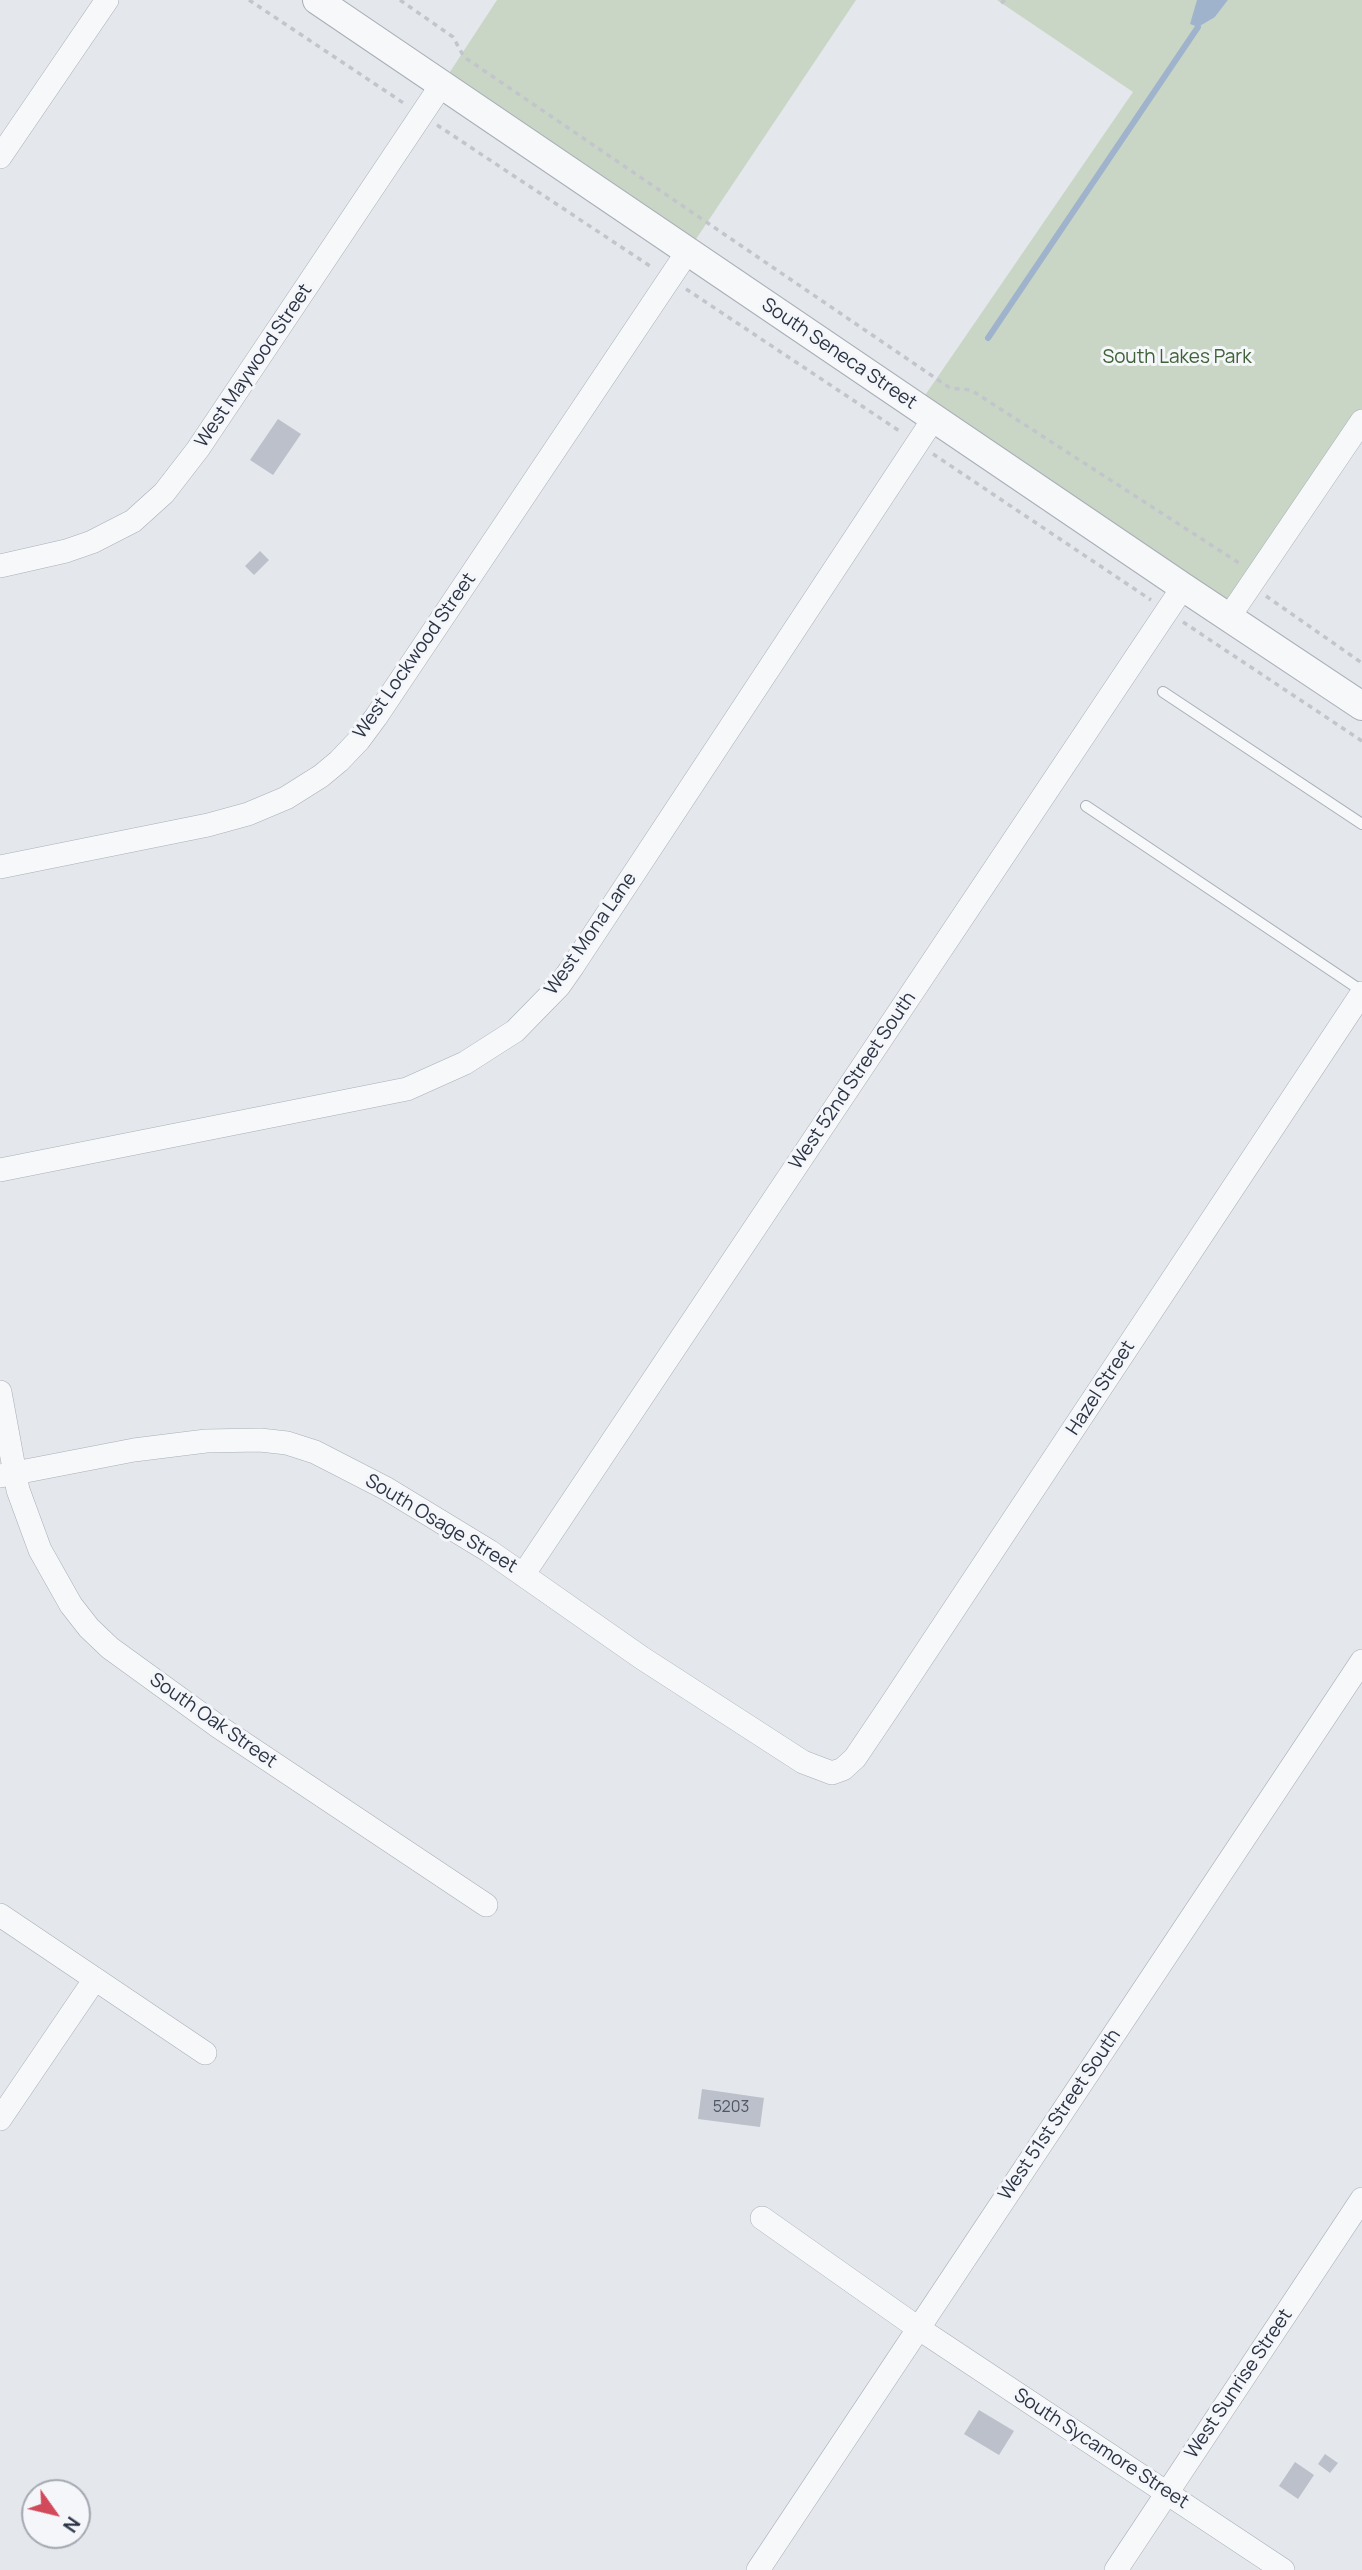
<!DOCTYPE html>
<html>
<head>
<meta charset="utf-8">
<style>
	body { margin:0 }
	#map { position:relative; width:1362px; height:2570px; overflow:hidden; background:#e4e7ec; font-family:Manrope,sans-serif }
	canvas { display:block }
	.north { position:absolute; left:21px; top:2479px; width:70px; height:70px; box-sizing:border-box; background:#f4f6f9; border:2px solid #a4a8b1; border-radius:50%; rotate:124deg; font-size:19px; font-weight:700; line-height:28px; text-align:center; color:#2b3445 }
	.north::after { content:''; display:block; margin:auto; width:24px; height:32px; background:#d1495b; clip-path:polygon(50% 0,100% 100%,50% 72%,0 100%) }
</style>
</head>
<body>
<div id="map">
<canvas width="1362" height="2570"></canvas>
<div class="north">N</div>
</div>
<script>
const g = document.querySelector('canvas').getContext('2d');
g.lineJoin = 'round';
function fill(path, color) {
  g.fillStyle = color;
  g.fill(path, 'evenodd');
}
function poly(rows) {
  const path = new Path2D();
  for (const r of rows) {
    path.moveTo(r[0], r[1]);
    for (let i = 2; i < r.length; i += 2) path.lineTo(r[i], r[i + 1]);
  }
  return path;
}
function strokePath(path, color, width, dash) {
  g.strokeStyle = color;
  g.lineWidth = width;
  g.lineCap = dash ? 'butt' : 'round';
  g.setLineDash(dash || []);
  g.stroke(path);
}
function label(font, color, halo, rows, align = 'center') {
  g.font = font + ' Manrope,sans-serif';
  g.lineWidth = 6;
  g.setLineDash([]);
  g.textBaseline = 'middle';
  g.strokeStyle = halo;
  g.fillStyle = color;
  for (const [text, x, y, turn = 0] of rows) {
    g.save();
    g.translate(x, y);
    g.rotate((+turn || 0) * Math.PI / 180);
    g.textAlign = isNaN(turn) ? turn : align;
    if (halo) g.strokeText(text, 0, 0);
    g.fillText(text, 0, 0);
    g.restore();
  }
}
fill(poly([
	[497,0,856,0,688,251,442,84],
	[997,0,1197,0,1215,17,1228,0,1362,0,1362,421,1229,617,917,407,1133,92]
]), '#c9d6c5');
fill(poly([
	[1197,0,1228,0,1215,17,1198,27,1190,24]
]), '#9fb4cc');
strokePath(poly([
	[988,338,1198,27]
]), '#9fb4cc', 6);
fill(poly([
	[278,419,301,434,273,475,250,460],
	[260,551,269,560,254,575,245,566],
	[702,2089,764,2098,760,2127,698,2119],
	[979,2410,1014,2431,999,2455,964,2434],
	[1325,2454,1338,2463,1330,2473,1318,2464],
	[1295,2462,1314,2475,1298,2499,1279,2486]
]), '#bbc0ca');
const service = poly([
	[1163,692,1362,824],
	[1086,806,1362,991]
]);
const minor = poly([
	[0,157,107,0],
	[0,566,66,551,92,542,133,521,164,493,198,449,442,84],
	[1229,617,1362,421],
	[0,867,208,825,248,814,286,798,321,776,339,761,359,740,376,717,688,251],
	[0,1170,407,1089,465,1063,515,1031,559,986,573,966,934,418],
	[0,1392,18,1490,40,1550,71,1605,89,1628,110,1648,219,1727,486,1905],
	[0,1476,134,1450,206,1441,260,1440,287,1443,315,1452,387,1489,489,1551,642,1658,803,1762,832,1773,843,1769,855,1758,890,1706,1362,993],
	[523,1575,1183,587],
	[0,1915,205,2053],
	[0,2119,95,1979],
	[762,2218,918,2328,1283,2570],
	[758,2570,1362,1661],
	[1116,2570,1362,2199]
]);
const tertiary = poly([
	[317,0,1183,587,1362,706]
]);
strokePath(service, '#a9aeb7', 12);
strokePath(minor, '#a9aeb7', 24);
strokePath(tertiary, '#a9aeb7', 30);
strokePath(poly([
	[249,0,405,104],
	[400,0,453,37,464,57,950,388,971,390,1239,563],
	[1001,3,1005,0],
	[437,125,653,268],
	[686,289,901,432],
	[933,454,1151,600],
	[1266,596,1362,663],
	[1183,622,1362,741]
]), '#c2c5cb', 3.5, [5, 5]);
strokePath(service, '#f7f8fa', 10);
strokePath(minor, '#f7f8fa', 23);
strokePath(tertiary, '#f7f8fa', 28);
label('16px', '#4f5766', null, [
	["5203",731,2108]
]);
label('19px', '#2b3445', '#f4f6f9', [
	["South Seneca Street",839,354,34],
	["West Maywood Street",254,366,-56],
	["West Lockwood Street",415,656,-55],
	["West Mona Lane",591,934,-55],
	["West 52nd Street South",853,1081,-56],
	["Hazel Street",1101,1388,-57],
	["South Osage Street",441,1524,31],
	["South Oak Street",213,1721,35],
	["West 51st Street South",1060,2115,-56],
	["West Sunrise Street",1239,2384,-56],
	["South Sycamore Street",1101,2449,33]
]);
label('19px', '#3f6138', '#f4f6f9', [
	["South Lakes Park",1177,358]
]);
</script>
</body>
</html>
